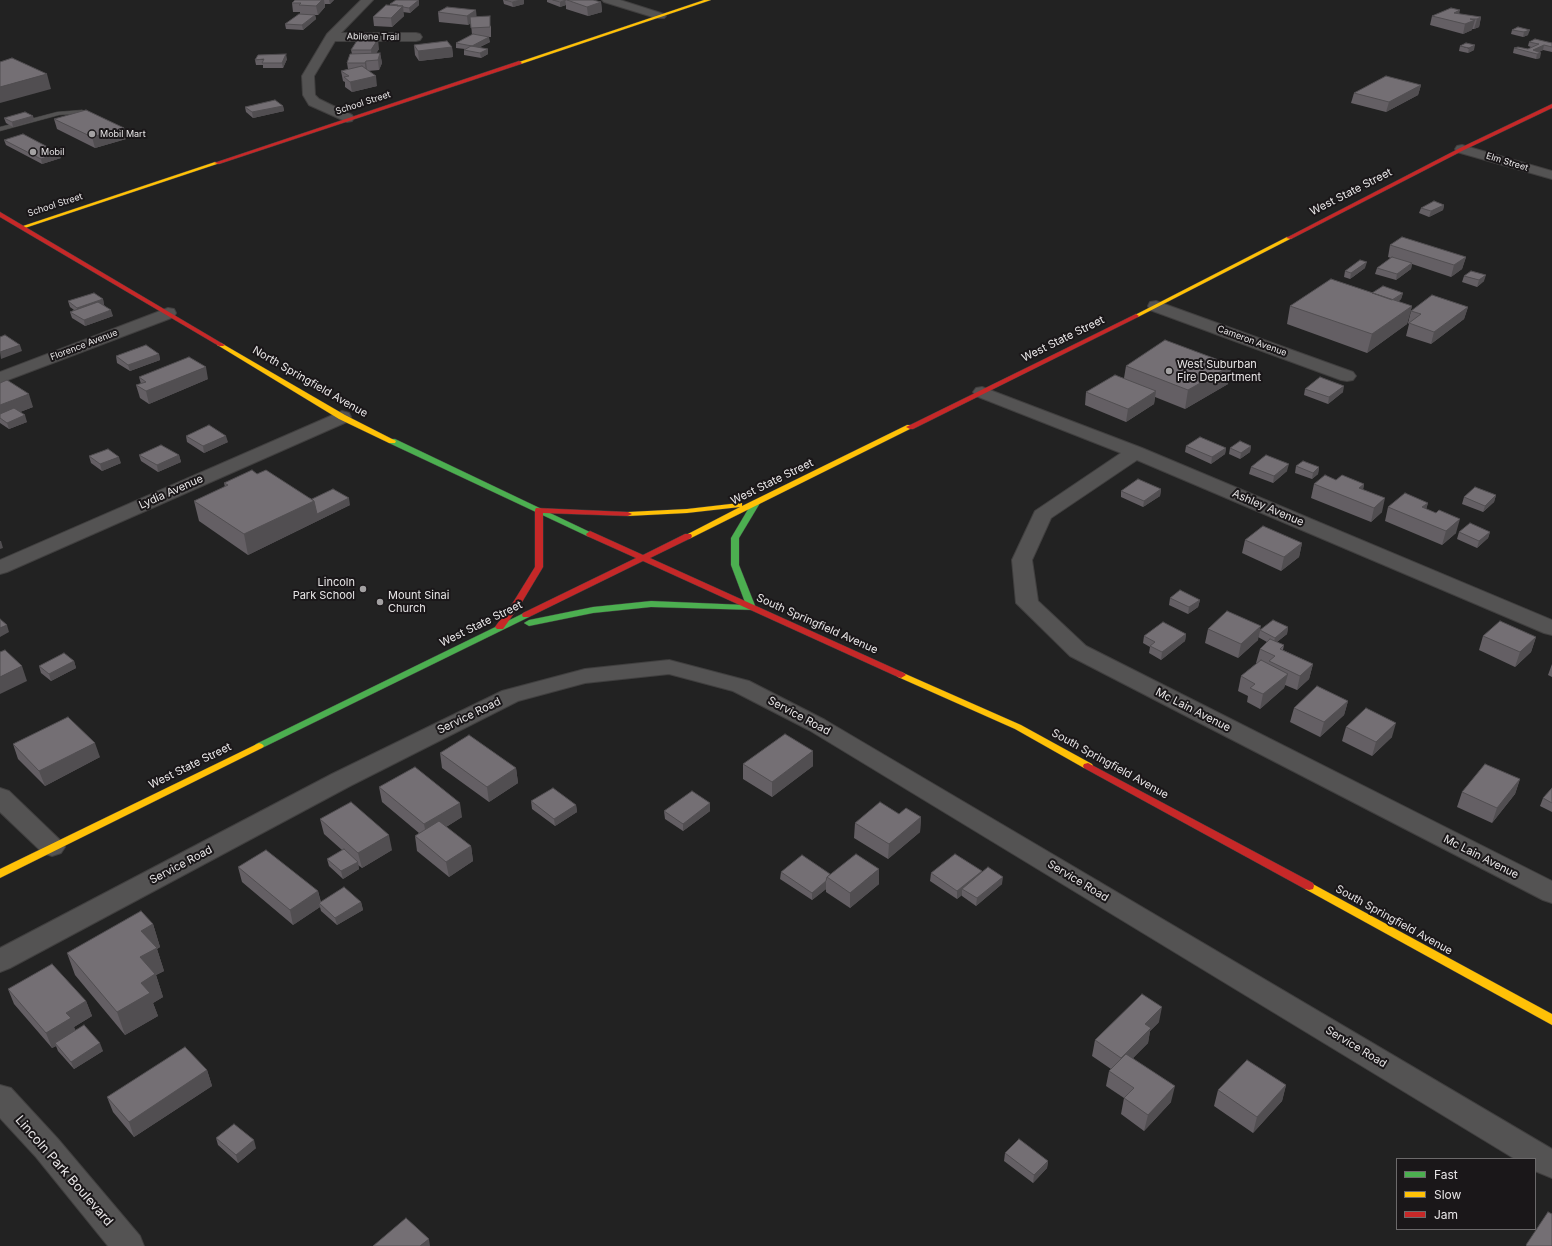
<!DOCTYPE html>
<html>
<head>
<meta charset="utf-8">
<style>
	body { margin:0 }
	#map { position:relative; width:1552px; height:1246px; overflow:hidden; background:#222; font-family:Inter,sans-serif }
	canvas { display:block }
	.legend { position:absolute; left:1396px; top:1158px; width:140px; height:72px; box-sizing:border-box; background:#1a1719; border:1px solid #6c6a6b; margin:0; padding:5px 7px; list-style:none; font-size:12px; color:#e8e6e7 }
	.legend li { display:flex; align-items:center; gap:8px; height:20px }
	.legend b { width:20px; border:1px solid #6c6a6b }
</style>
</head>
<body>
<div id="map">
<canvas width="1552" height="1246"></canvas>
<ul class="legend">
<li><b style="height:5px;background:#4caf50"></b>Fast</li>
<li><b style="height:5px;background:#ffc107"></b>Slow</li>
<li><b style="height:5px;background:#c62828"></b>Jam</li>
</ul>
</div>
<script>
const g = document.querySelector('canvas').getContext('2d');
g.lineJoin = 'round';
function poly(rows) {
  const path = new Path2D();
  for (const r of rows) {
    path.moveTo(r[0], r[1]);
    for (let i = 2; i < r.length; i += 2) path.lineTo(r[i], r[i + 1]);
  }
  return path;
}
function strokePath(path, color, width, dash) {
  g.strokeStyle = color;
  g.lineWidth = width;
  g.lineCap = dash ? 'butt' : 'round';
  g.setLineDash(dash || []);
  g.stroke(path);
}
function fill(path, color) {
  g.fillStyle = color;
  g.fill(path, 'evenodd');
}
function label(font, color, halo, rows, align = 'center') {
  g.font = font + ' Inter,sans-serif';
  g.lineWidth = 4;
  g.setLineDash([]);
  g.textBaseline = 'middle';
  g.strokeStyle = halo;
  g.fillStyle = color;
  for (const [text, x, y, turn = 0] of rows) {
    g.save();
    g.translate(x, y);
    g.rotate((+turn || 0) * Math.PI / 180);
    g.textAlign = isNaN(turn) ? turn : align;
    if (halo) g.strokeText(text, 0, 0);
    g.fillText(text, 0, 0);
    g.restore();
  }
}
const lane = poly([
	[82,110,85,112,84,113,59,115,0,131,0,127,57,112,82,110]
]);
const street = poly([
	[361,0,373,0,341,33,416,33,420,34,422,37,420,40,416,41,335,41,314,76,315,95,319,99,352,115,354,118,352,121,347,122,309,105,303,95,302,76,327,34,361,0],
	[602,0,620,0,664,14,666,16,664,18,656,18,604,2,602,0],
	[1462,145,1552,171,1552,179,1457,152,1455,149,1457,146,1462,145],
	[1156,301,1353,372,1356,376,1353,380,1347,381,1341,380,1150,310,1148,306,1150,302,1156,301],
	[168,308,174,309,176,313,174,317,0,383,0,372,168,308],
	[982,387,1142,448,1552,620,1552,635,1544,633,1137,460,1051,518,1032,560,1038,601,1086,646,1552,881,1552,903,1543,900,1070,656,1016,603,1012,560,1035,511,1121,453,976,396,973,392,976,388,982,387],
	[342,411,349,413,351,417,349,421,7,572,0,574,0,560,342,411],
	[669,660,749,681,825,720,1552,1149,1552,1178,1535,1171,1535,1159,1515,1159,809,730,733,691,669,674,585,683,518,701,350,786,10,968,0,972,0,948,332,774,502,691,585,669,669,660],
	[0,788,9,791,61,841,65,847,61,853,52,856,43,853,0,812,0,788],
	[0,1085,11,1088,58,1139,140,1236,144,1246,108,1246,36,1157,0,1118,0,1085]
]);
const fast = poly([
	[389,439,395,439,594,534,590,537,587,536,389,443,388,441,389,439],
	[753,501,759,501,760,503,739,538,739,565,756,608,755,610,651,607,593,613,529,626,524,623,529,620,593,607,651,601,746,605,731,565,731,538,753,501],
	[526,612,529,613,530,615,529,617,262,748,256,748,254,746,256,744,526,612]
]);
const slow = poly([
	[704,0,711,0,521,64,516,63,704,0],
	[215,162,220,163,25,228,20,227,215,162],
	[1287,237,1292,238,1138,317,1134,317,1133,316,1287,237],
	[221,343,345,415,396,441,395,443,389,443,339,419,219,346,217,345,221,343],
	[907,425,910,425,914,427,691,538,688,539,684,536,740,507,687,513,628,516,624,514,628,512,687,509,739,503,742,503,742,506,907,425],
	[901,672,1021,725,1092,764,1093,766,1092,768,1084,768,1015,729,898,677,896,675,898,673,901,672],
	[259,743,262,744,264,746,262,748,0,878,0,869,259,743],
	[1309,882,1552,1014,1552,1025,1305,889,1304,886,1305,883,1309,882]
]);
const jam = poly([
	[519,61,522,63,521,64,219,164,214,163,519,61],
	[1552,104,1552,108,1464,150,1291,239,1286,238,1460,148,1552,104],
	[0,212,223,344,225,345,223,346,219,346,0,217,0,212],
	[1136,314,1139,316,1138,317,913,429,910,429,906,427,1136,314],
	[536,508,628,512,632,514,628,516,543,513,543,567,522,602,503,629,497,629,495,627,514,601,535,567,535,510,536,508],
	[590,531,643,555,685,534,691,534,692,536,691,538,650,558,904,673,906,675,901,678,898,677,643,561,529,617,523,617,522,615,523,613,636,558,587,536,586,534,590,531],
	[1088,763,1313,883,1314,886,1313,889,1309,890,1305,889,1084,768,1083,766,1084,764,1088,763]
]);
strokePath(lane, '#403f3f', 1);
strokePath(street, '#403f3f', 2);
strokePath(fast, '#403f3f', 1);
strokePath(slow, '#403f3f', 1);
strokePath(jam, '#403f3f', 1);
fill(lane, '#545353');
fill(street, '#545353');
fill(fast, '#4caf50');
fill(slow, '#ffc107');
fill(jam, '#c62828');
fill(poly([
	[295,0,334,0,330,4,325,4,325,7,318,15,315,15,316,19,303,30,286,29,285,24,300,14,300,12,293,12,292,3],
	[503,0,524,0,524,4,513,7,504,4],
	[547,0,593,0,601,2,602,12,588,16,566,9,566,5,560,7,547,2],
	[390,4,419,5,410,13,403,12,404,16,392,27,374,26,373,17,390,6],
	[476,10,476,17,491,26,491,37,487,37,490,42,478,48,488,49,488,54,481,58,464,55,464,50,465,49,456,48,456,43,472,35,471,23,468,25,439,22,438,12],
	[1459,14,1481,17,1479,27,1474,29,1472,29,1472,30,1463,34,1430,25,1432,16],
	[1518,27,1528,35,1523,37,1511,34,1512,30],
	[1529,42,1552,43,1552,52,1543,50,1539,52,1540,58,1536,59,1513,53,1514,48,1528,49,1531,47,1528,46],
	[414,45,452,47,453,57,419,61,415,55],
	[1460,46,1474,50,1468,53,1459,51],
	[379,49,376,53,380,53,382,63,379,70,368,71,377,86,352,92,345,87,345,82,343,81,341,71,348,69,347,63,352,54,351,50],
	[287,59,283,68,263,68,263,65,256,65,255,60],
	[1421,85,1418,95,1386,112,1351,103,1354,93],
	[283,106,284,111,253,118,246,112,245,107],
	[33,116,34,121,13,127,6,123,4,118],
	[54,119,124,128,126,139,95,148,57,129],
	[4,140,61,158,42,164,6,145],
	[1444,205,1443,210,1429,217,1419,213,1421,208],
	[1390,245,1466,257,1462,269,1451,277,1412,264,1411,269,1396,280,1375,274,1377,268,1391,258,1388,257],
	[1365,268,1350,279,1344,277,1345,271],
	[1464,276,1484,281,1477,287,1462,282],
	[1403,293,1401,299,1398,302,1412,306,1407,324,1367,353,1287,324,1290,306],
	[103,299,104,305,113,316,85,326,72,318,70,312,74,310,70,307,68,301],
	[1468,307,1464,319,1431,344,1406,336,1409,324,1408,323,1411,311],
	[159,354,160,360,130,371,117,363,116,356],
	[1126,366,1228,384,1185,409,1155,397,1154,404,1126,422,1085,405,1086,392,1124,378],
	[139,377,208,379,149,404,140,398,136,385,141,384],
	[0,383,33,407,20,412,27,422,9,429,0,423],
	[1305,389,1343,392,1328,404,1304,395],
	[186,436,228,442,204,453,187,442],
	[1186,446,1226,448,1225,454,1211,464,1185,452],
	[1251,446,1250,452,1240,459,1229,454,1230,448],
	[139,455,179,455,181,462,158,472,141,461],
	[89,456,121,463,102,471,91,463],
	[1296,466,1319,467,1318,474,1312,479,1295,473],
	[1251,467,1287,471,1273,483,1249,474],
	[257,474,312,499,350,505,248,555,199,521,194,501,225,487,224,483],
	[1336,480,1364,484,1363,490,1382,512,1371,522,1311,498,1314,484],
	[1161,489,1160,496,1143,507,1121,497,1121,491],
	[1496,495,1494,502,1483,512,1462,504,1464,497],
	[1428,503,1426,509,1436,513,1456,533,1442,545,1385,521,1388,507],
	[1459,532,1490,532,1488,538,1477,548,1457,539],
	[1245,540,1302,543,1299,557,1281,571,1242,553],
	[1170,598,1200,600,1198,607,1188,614,1169,605],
	[1288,627,1287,634,1277,642,1284,645,1283,650,1313,664,1309,679,1297,690,1285,685,1284,688,1260,709,1247,702,1248,696,1238,691,1241,676,1257,663,1256,663,1260,649,1267,642,1258,637,1258,640,1238,658,1205,643,1208,629,1260,630],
	[1186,634,1185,641,1161,660,1149,653,1150,647,1143,643,1144,636],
	[1483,636,1536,637,1531,652,1515,667,1479,650],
	[74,661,76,668,51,681,41,673,39,666],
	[1552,664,1552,677,1548,675],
	[1348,701,1344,715,1320,737,1290,722,1294,708],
	[1346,727,1392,737,1372,756,1342,741],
	[13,744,100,757,45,786,18,759],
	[440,753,516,768,518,783,489,802,442,768],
	[743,764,813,766,772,797,743,779],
	[1520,779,1515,794,1492,823,1457,807,1462,792],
	[379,787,462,817,446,827,471,846,473,861,449,877,417,851,415,836,419,833,382,802],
	[1552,788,1552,812,1540,806,1543,798],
	[531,801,576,805,577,812,555,826,532,809],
	[710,803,710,811,683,831,665,819,664,811],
	[899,814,921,817,920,832,888,859,854,838,855,823],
	[320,819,392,850,362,868,358,865,359,869,343,879,329,866,327,859,342,850,324,834],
	[238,867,318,891,321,902,361,902,363,910,337,925,321,911,320,907,293,925,242,882],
	[781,872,830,874,879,884,850,908,826,892,826,889,812,900,780,879],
	[982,872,1002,884,976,906,962,896,962,895,957,899,930,881,931,873],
	[153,924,160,947,157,949,164,971,156,975,163,997,153,1003,158,1016,125,1035,75,975,67,953],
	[8,989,86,1001,92,1016,74,1027,75,1030,103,1051,74,1069,58,1051,56,1046,52,1048,14,1004],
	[1159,1022,1150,1031,1148,1043,1133,1058,1171,1102,1144,1131,1121,1114,1124,1098,1106,1086,1109,1071,1111,1069,1092,1056,1095,1040],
	[207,1070,212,1086,134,1137,113,1112,107,1097],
	[1286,1085,1282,1101,1253,1133,1214,1106,1218,1090],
	[216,1138,256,1148,238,1163,218,1145],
	[1005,1153,1048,1161,1047,1168,1033,1183,1004,1161]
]), '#645f64');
fill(poly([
	[322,0,324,0,325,7,318,15,316,6],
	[329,0,334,0,330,4],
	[419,0,419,5,410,13,409,8],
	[521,0,524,0,524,4,513,7,512,2],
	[565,0,566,5,560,7,560,2],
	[601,2,602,12,588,16,587,7],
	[403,6,404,16,392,27,391,18],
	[476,10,477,20,468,25,467,16],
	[1460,10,1458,20,1454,13],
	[315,15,316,19,303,30,302,25],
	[1481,17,1479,27,1474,29,1477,19],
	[1475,20,1472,30,1463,34,1465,24],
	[1530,30,1528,35,1523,37,1524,32],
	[489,37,490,42,472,51,472,46],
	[378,39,379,49,372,60,371,50],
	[1475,45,1474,50,1468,53,1469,48],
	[1544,45,1543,50,1535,54,1533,50],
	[452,47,453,57,419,61,418,51],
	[488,49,488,54,481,58,480,53],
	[380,53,382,63,379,70,378,60],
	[1541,53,1540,58,1536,59,1537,54],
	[286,54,287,59,283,68,282,63],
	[366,61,367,71,366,73,365,63],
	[47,74,51,89,0,103,0,87],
	[376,76,377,86,352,92,350,82],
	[1421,85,1418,95,1386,112,1389,102],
	[283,106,284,111,253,118,252,112],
	[33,116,34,121,13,127,12,122],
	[124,128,126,139,95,148,92,137],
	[59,153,61,158,42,164,41,159],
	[1444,205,1443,210,1429,217,1431,211],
	[1466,257,1462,269,1451,277,1454,265],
	[1367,262,1365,268,1350,279,1351,273],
	[1412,263,1411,269,1396,280,1397,274],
	[1486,275,1484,281,1477,287,1479,280],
	[1403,293,1401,299,1384,311,1386,305],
	[103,299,104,305,79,314,77,308],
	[1412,306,1407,324,1367,353,1372,334],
	[1468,307,1464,319,1431,344,1434,332],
	[111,310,113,316,85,326,84,320],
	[20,345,22,351,1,359,0,352],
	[159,354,160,360,130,371,128,365],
	[1232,365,1228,384,1185,409,1188,390],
	[206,367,208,379,149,404,146,391],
	[1344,386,1343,392,1328,404,1329,397],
	[1156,391,1154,404,1126,422,1128,409],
	[29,394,33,407,2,419,0,418,0,405],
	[25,415,27,422,9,429,7,423],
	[226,436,228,442,204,453,203,446],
	[1251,446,1250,452,1240,459,1241,453],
	[1226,448,1225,454,1211,464,1212,457],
	[179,455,181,462,158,472,157,465],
	[119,457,121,463,102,471,100,464],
	[1289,464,1287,471,1273,483,1274,476],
	[1319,467,1318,474,1312,479,1313,473],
	[1364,484,1361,497,1359,488],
	[1161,489,1160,496,1143,507,1144,501],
	[1496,495,1494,502,1483,512,1485,506],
	[349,498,350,505,248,555,244,534,314,501],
	[1385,498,1382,512,1371,522,1374,508],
	[1428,503,1424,516,1422,507],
	[1460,519,1456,533,1442,545,1446,531],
	[1490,532,1488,538,1477,548,1479,541],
	[0,541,1,541,3,548,0,549],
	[1302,543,1299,557,1281,571,1284,557],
	[1200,600,1198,607,1188,614,1189,607],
	[7,625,9,632,0,637,0,628],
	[1261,626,1258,640,1238,658,1241,644],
	[1288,627,1287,634,1273,645,1275,638],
	[1186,634,1185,641,1161,660,1162,652],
	[1536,637,1531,652,1515,667,1520,652],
	[74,661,76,668,51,681,49,674],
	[1313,664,1309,679,1297,690,1300,676],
	[22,666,27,681,0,694,0,677],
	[1288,674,1284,688,1260,709,1263,694],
	[1348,701,1344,715,1320,737,1324,722],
	[1396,723,1392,737,1372,756,1376,742],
	[95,743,100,757,45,786,39,771],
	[813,751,813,766,772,797,772,782],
	[516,768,518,783,489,802,487,787],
	[1520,779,1515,794,1492,823,1497,808],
	[460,803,462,817,427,839,424,824],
	[710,803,710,811,683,831,683,824],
	[576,805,577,812,555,826,554,819],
	[921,817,920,832,888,859,889,844],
	[389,835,392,850,362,868,358,853],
	[471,846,473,861,449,877,446,862],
	[358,862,359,869,343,879,341,871],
	[879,869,879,884,850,908,850,893],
	[982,871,981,878,962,889,962,895,957,899,957,891],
	[1003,877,1002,884,976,906,977,898],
	[826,881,826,889,812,900,812,893],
	[318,891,321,905,319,903,320,907,293,925,290,910],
	[361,902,363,910,337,925,335,918],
	[153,924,160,947,157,949,164,971,156,975,163,997,153,1003,158,1016,125,1035,117,1012,141,983,140,957,141,931],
	[86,1001,92,1016,74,1027,77,1033,55,1043,56,1046,52,1048,46,1033,66,1013],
	[1162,1007,1159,1022,1150,1031,1148,1043,1118,1073,1121,1058,1145,1024],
	[100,1043,103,1051,74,1069,71,1062],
	[207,1070,212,1086,134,1137,129,1122],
	[1286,1085,1282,1101,1253,1133,1257,1117],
	[1175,1086,1171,1102,1144,1131,1148,1115],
	[254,1140,256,1148,238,1163,236,1155],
	[1048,1161,1047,1168,1033,1183,1034,1175],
	[429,1239,430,1246,420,1246]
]), '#514e51');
const building = poly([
	[295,0,322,0,316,6,299,5,301,3,292,3,295,0],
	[396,0,419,0,409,8,403,7,403,6,397,6,398,5,390,4,396,0],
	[505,0,521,0,512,2,505,0],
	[553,0,566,0,560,2,553,0],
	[567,0,593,0,601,2,587,7,567,0],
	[386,5,403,6,391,18,373,17,386,5],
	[447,7,476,10,467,16,438,12,447,7],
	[1451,8,1460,10,1454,13,1481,17,1477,19,1470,19,1475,20,1465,24,1432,16,1451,8],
	[299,14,315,15,302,25,285,24,299,14],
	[490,16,490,27,471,28,470,17,490,16],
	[1518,27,1530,30,1524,32,1512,30,1518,27],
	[473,34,489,37,472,46,456,43,473,34],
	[358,39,378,39,371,50,351,50,358,39],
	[1535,39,1552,43,1552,47,1544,45,1533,50,1541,53,1537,54,1514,48,1518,47,1528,49,1539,44,1529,42,1535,39],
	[447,41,452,47,418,51,414,45,447,41],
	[1466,43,1475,45,1469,48,1460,46,1466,43],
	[471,46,488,49,480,53,464,50,471,46],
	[380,53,378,60,366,61,365,63,347,63,350,54,380,53],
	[286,54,282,63,262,63,264,59,255,60,258,55,286,54],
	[12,58,47,74,0,87,0,62,12,58],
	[362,66,376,76,350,82,344,77,349,76,341,71,362,66],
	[1386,76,1421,85,1389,102,1354,93,1386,76],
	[275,100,283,106,252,112,245,107,275,100],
	[86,110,124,128,92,137,54,119,86,110],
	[25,112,33,116,12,122,4,118,25,112],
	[23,134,59,153,41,159,4,140,23,134],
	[1434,201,1444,205,1431,211,1421,208,1434,201],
	[1402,237,1466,257,1454,265,1390,245,1402,237],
	[1392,257,1412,263,1397,274,1377,268,1392,257],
	[1360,260,1367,262,1351,273,1345,271,1360,260],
	[1471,271,1486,275,1479,280,1464,276,1471,271],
	[1331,279,1412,306,1372,334,1290,306,1331,279],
	[1383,286,1403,293,1392,300,1372,293,1383,286],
	[94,293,103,299,77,308,68,301,94,293],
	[1432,295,1468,307,1434,332,1409,323,1421,314,1411,311,1432,295],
	[98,302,111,310,84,320,70,312,98,302],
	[5,335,20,345,0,352,0,337,5,335],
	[1165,340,1232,365,1188,390,1126,366,1165,340],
	[146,345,159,354,128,365,116,356,146,345],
	[189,357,206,367,146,391,136,385,146,382,139,377,189,357],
	[1115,375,1156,391,1128,409,1086,392,1115,375],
	[1320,377,1344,386,1329,397,1305,389,1320,377],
	[7,380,29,394,0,405,0,383,7,380],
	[14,408,25,415,7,423,0,418,0,414,14,408],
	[209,425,226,436,203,446,186,436,209,425],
	[1200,437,1226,448,1212,457,1186,446,1200,437],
	[1240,441,1251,446,1241,453,1230,448,1240,441],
	[161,445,179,455,157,465,139,455,161,445],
	[108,449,119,457,100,464,89,456,108,449],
	[1266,455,1289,464,1274,476,1251,467,1266,455],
	[1303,461,1319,467,1313,473,1296,466,1303,461],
	[252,470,257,474,266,470,314,501,244,534,194,501,228,485,224,483,252,470],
	[1325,475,1336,480,1342,475,1364,484,1359,488,1385,498,1374,508,1314,484,1325,475],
	[1138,479,1161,489,1144,501,1121,491,1138,479],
	[1475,487,1496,495,1485,506,1464,497,1475,487],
	[333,489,349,498,317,514,314,501,312,499,333,489],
	[1405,493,1428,503,1422,507,1436,513,1439,510,1460,519,1446,531,1388,507,1405,493],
	[1470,523,1490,532,1479,541,1459,532,1470,523],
	[1263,526,1302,543,1284,557,1245,540,1263,526],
	[1180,590,1200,600,1189,607,1170,598,1180,590],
	[1227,611,1261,626,1241,644,1208,629,1227,611],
	[0,619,7,625,0,628,0,619],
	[1273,620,1288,627,1275,638,1260,630,1273,620],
	[1500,621,1536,637,1520,652,1483,636,1500,621],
	[1163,622,1186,634,1162,652,1150,646,1155,642,1144,636,1163,622],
	[1270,639,1284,645,1280,649,1313,664,1300,676,1269,661,1275,656,1260,649,1270,639],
	[5,650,22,666,0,677,0,652,5,650],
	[64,653,74,661,49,674,39,666,64,653],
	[1261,660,1288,674,1263,694,1250,688,1255,684,1241,676,1261,660],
	[1317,686,1348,701,1324,722,1294,708,1317,686],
	[1366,708,1396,723,1376,742,1346,727,1366,708],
	[68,717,95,743,39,771,13,744,68,717],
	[785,734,813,751,772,782,743,764,785,734],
	[469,735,516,768,487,787,440,753,469,735],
	[1485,764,1520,779,1497,808,1462,792,1485,764],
	[415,767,460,803,424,824,379,787,415,767],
	[553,788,576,805,554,819,531,801,553,788],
	[1552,788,1552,803,1543,798,1552,788],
	[692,791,710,803,683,824,664,811,692,791],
	[351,802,389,835,358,853,320,819,351,802],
	[880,802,899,814,906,808,921,817,889,844,855,823,880,802],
	[439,821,471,846,446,862,415,836,439,821],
	[344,849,358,862,341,871,327,859,344,849],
	[266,850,318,891,290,910,238,867,266,850],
	[856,854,879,869,850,893,827,877,856,854],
	[955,854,982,871,957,891,931,873,955,854],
	[802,855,830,874,827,877,826,881,812,893,781,872,802,855],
	[988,867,1003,877,977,898,962,889,988,867],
	[344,887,361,902,335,918,319,903,344,887],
	[141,911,153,924,141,931,157,948,140,957,155,974,141,983,150,993,117,1012,67,953,141,911],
	[52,964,86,1001,66,1013,71,1018,46,1033,8,989,52,964],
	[1142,994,1162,1007,1145,1024,1151,1028,1121,1058,1095,1040,1142,994],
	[84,1025,100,1043,71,1062,55,1043,84,1025],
	[185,1047,207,1070,129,1122,107,1097,185,1047],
	[1126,1054,1175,1086,1148,1115,1124,1098,1134,1088,1109,1071,1126,1054],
	[1247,1060,1286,1085,1257,1117,1218,1090,1247,1060],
	[234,1124,254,1140,236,1155,216,1138,234,1124],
	[1019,1139,1048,1161,1034,1175,1005,1153,1019,1139],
	[1548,1212,1552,1214,1552,1246,1527,1246,1526,1245,1548,1212],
	[406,1218,429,1239,420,1246,373,1246,406,1218]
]);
fill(building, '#746f74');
strokePath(building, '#514e51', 1);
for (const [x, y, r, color] of [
	[92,134,4,"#a3a1a2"],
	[33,152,4,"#a3a1a2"],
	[1169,371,4,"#a3a1a2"],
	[363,589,4,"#a3a1a2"],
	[380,602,4,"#a3a1a2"]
]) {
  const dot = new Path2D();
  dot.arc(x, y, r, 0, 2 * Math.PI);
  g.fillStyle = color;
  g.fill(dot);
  strokePath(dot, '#1a1719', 1.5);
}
label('9px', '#e8e6e7', '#1a1719', [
	["Abilene Trail",373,37,1],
	["School Street",363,103,-18],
	["Elm Street",1507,162,17],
	["School Street",55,205,-18],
	["Cameron Avenue",1252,341,20],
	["Florence Avenue",84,345,-21]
]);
label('9px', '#e8e6e7', '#1a1719', [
	["Mobil Mart",100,134],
	["Mobil",41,152]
], 'left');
label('11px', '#e8e6e7', '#1a1719', [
	["West State Street",1351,192,-27],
	["West State Street",1063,339,-26],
	["North Springfield Avenue",310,382,30],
	["West State Street",772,482,-26],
	["Lydia Avenue",171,492,-24],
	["Ashley Avenue",1268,508,23],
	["West State Street",481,624,-26],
	["South Springfield Avenue",817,624,24],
	["Mc Lain Avenue",1193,710,27],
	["Service Road",469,716,-26],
	["Service Road",799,716,28],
	["South Springfield Avenue",1110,764,29],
	["West State Street",190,766,-26],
	["Mc Lain Avenue",1481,857,27],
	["Service Road",181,865,-28],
	["Service Road",1078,881,31],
	["South Springfield Avenue",1394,920,29],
	["Service Road",1356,1047,31]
]);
label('11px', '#e8e6e7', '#1a1719', [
	["West Suburban",1177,365],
	["Fire Department",1177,378],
	["Lincoln",355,583,"right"],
	["Park School",355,596,"right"],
	["Mount Sinai",388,596],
	["Church",388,609]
], 'left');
label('13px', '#e8e6e7', '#1a1719', [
	["Lincoln Park Boulevard",64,1171,49]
]);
</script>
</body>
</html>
